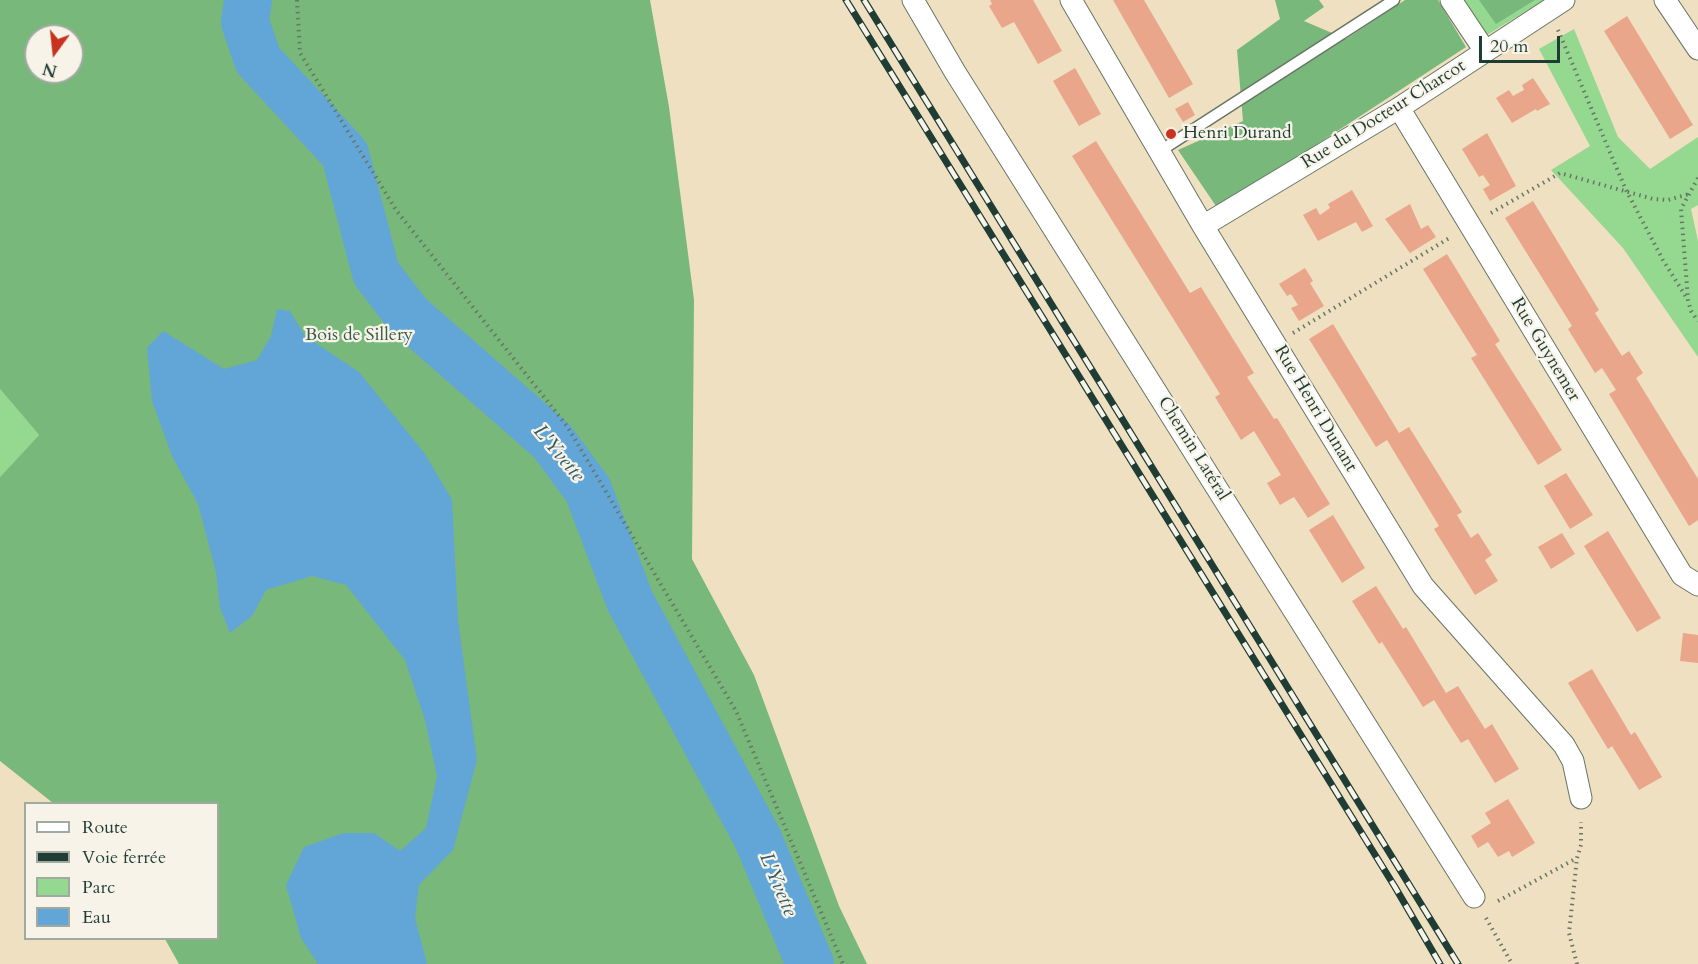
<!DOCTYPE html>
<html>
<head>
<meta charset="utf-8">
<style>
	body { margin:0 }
	#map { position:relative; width:1698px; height:964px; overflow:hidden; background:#eee0c0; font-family:Cardo,serif }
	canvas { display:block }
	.legend { position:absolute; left:24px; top:802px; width:195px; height:138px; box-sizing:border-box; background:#f7f3e8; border:2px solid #a1aaa0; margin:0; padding:8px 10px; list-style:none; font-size:18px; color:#1f3d34 }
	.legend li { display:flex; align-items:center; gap:12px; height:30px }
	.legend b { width:30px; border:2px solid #a1aaa0 }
	.north { position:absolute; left:24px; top:24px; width:60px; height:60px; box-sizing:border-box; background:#f7f3e8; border:2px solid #a1aaa0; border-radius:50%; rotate:195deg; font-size:16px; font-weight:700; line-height:24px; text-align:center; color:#1f3d34 }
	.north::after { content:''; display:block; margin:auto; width:21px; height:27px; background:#c8321e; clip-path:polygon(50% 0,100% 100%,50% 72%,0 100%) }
	.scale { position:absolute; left:1479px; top:36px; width:81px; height:27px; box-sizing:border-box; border:3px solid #1f3d34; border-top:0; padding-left:8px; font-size:18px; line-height:21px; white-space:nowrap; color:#1f3d34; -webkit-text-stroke:4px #f7f3e8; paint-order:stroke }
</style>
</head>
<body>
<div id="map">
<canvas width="1698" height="964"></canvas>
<ul class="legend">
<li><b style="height:8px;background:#fff"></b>Route</li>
<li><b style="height:8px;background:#1f3d34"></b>Voie ferrée</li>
<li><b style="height:16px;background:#95d890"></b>Parc</li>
<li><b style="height:16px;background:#62a6d7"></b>Eau</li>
</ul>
<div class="north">N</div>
<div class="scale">20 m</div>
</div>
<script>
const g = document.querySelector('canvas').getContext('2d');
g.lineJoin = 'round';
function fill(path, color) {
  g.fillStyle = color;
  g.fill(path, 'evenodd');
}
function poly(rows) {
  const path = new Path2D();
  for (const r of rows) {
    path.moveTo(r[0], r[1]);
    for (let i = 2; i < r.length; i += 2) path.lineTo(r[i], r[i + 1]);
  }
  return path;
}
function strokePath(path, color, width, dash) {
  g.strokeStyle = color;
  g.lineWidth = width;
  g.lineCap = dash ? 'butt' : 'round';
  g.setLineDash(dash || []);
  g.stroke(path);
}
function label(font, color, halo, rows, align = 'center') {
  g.font = font + ' Cardo,serif';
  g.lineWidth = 4.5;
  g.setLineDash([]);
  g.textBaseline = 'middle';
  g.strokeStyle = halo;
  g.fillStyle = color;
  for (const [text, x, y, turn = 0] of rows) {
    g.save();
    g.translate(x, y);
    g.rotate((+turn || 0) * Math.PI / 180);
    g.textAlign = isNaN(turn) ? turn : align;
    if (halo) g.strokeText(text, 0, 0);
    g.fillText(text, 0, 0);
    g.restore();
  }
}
fill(poly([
	[1463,0,1544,0,1487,35],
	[1574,29,1618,137,1650,169,1698,137,1698,205,1691,209,1698,241,1698,357,1623,248,1551,170,1590,146,1539,49],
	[0,389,39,435,0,477]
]), '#95d890');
fill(poly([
	[0,0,650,0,669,107,694,300,692,559,754,675,839,906,867,964,179,964,165,939,218,938,218,804,53,803,0,761,0,477,39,435,0,389],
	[36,36,72,36,72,72,36,72],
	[1275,0,1319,0,1324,7,1304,21,1346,39,1405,0,1438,0,1466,47,1218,209,1178,150,1243,121,1237,50,1280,19],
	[1479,0,1535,0,1496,24]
]), '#78b87a');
fill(poly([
	[277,309,290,311,305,336,359,372,425,454,452,500,458,620,477,760,453,850,419,885,415,918,427,964,318,964,301,938,286,885,304,847,344,833,374,833,400,851,426,828,437,776,425,720,405,660,346,585,312,576,266,590,252,616,230,633,220,608,216,572,198,504,172,456,152,401,147,348,163,331,224,369,257,360,271,336]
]), '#62a6d7');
strokePath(poly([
	[248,0,245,22,258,60,345,154,376,273,408,315,552,441,588,490,630,601,758,839,810,964]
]), '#62a6d7', 48);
fill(poly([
	[990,0,1033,0,1062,51,1038,64,1014,22,1002,28,989,6,992,4],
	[1113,0,1144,0,1193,84,1169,98],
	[1627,16,1693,125,1670,139,1604,31],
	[1075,68,1101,114,1079,126,1053,81],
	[1533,78,1550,104,1537,111,1536,109,1512,123,1496,98,1509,90,1513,96,1524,90,1522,85],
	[1188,102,1195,115,1183,122,1175,109],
	[1487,133,1516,186,1490,201,1483,189,1490,185,1483,175,1479,177,1462,149],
	[1096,141,1190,293,1201,287,1254,373,1247,377,1274,419,1277,418,1330,504,1308,518,1294,497,1280,505,1267,483,1281,475,1254,431,1241,440,1215,397,1220,394,1072,156],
	[1352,190,1373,226,1362,232,1356,222,1318,241,1303,215,1316,208,1320,215,1330,208,1328,204],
	[1533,201,1599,310,1595,313,1622,356,1629,351,1643,373,1636,378,1698,479,1698,520,1689,526,1609,394,1616,390,1602,368,1595,373,1568,329,1572,326,1505,218],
	[1410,204,1421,229,1428,225,1436,237,1410,253,1385,219],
	[1447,254,1500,341,1495,344,1562,450,1538,465,1471,358,1477,355,1423,269],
	[1305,268,1313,281,1310,283,1324,306,1299,321,1291,308,1298,305,1291,294,1287,296,1279,284],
	[1333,324,1399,433,1409,427,1462,512,1457,515,1471,538,1478,533,1492,555,1485,560,1498,581,1475,595,1434,529,1439,526,1387,440,1376,447,1309,339],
	[1566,473,1593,515,1570,529,1544,486],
	[1333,515,1365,568,1342,583,1309,530],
	[1608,531,1661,618,1637,632,1584,546],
	[1562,533,1575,554,1551,569,1538,547],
	[1376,586,1403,629,1406,627,1446,693,1458,686,1485,729,1492,724,1519,769,1495,783,1468,739,1461,743,1434,700,1423,707,1382,642,1379,644,1352,601],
	[1683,633,1698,635,1698,663,1680,661],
	[1592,669,1631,735,1635,732,1662,777,1639,790,1612,746,1608,749,1568,683],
	[1508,799,1535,843,1512,857,1509,851,1498,857,1488,842,1478,848,1471,836,1491,823,1485,813]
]), '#e9a68a');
const service = poly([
	[1160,151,1394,0]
]);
const minor = poly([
	[913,0,955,72,1474,897],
	[1071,0,1203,226,1423,586,1564,745,1573,761,1581,798],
	[1451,0,1485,51],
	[1665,0,1698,49],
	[1399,108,1682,575,1698,585],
	[1203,226,1399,108,1564,0]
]);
strokePath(service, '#677665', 13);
strokePath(minor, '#677665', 23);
strokePath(poly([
	[297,0,300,53,396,210,567,426,736,711,843,964],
	[1558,30,1626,190,1663,260,1688,300],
	[1698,178,1681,209,1688,300,1691,311,1698,321],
	[1491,213,1560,173,1653,199,1668,200,1689,194],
	[1293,333,1451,237],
	[1498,901,1577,858,1581,845,1581,822],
	[1486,918,1512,964],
	[1577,964,1569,933,1577,858]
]), '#677665', 4, [1.5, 4.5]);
strokePath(service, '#fff', 10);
strokePath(minor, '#fff', 21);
const rail = poly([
	[846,0,1395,887,1440,964],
	[864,0,1458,964]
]);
strokePath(rail, '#1f3d34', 7);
strokePath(rail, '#f7f3e8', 4.5, [14]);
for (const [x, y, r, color] of [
	[1171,134,6,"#c8321e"]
]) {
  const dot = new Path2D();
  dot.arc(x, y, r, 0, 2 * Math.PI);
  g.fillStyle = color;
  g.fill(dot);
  strokePath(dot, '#f7f3e8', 2);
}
label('18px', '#1f3d34', '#f7f3e8', [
	["Rue du Docteur Charcot",1384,115,-32],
	["Rue Guynemer",1545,350,59],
	["Rue Henri Dunant",1315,409,59],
	["Chemin Latéral",1193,449,58]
]);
label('18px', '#1f3d34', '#f7f3e8', [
	["Henri Durand",1183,134]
], 'left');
label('18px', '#375c46', '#f7f3e8', [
	["Bois de Sillery",359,336]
]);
label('italic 20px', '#335c65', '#f7f3e8', [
	["L'Yvette",558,454,50],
	["L'Yvette",777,885,67]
]);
</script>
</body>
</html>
